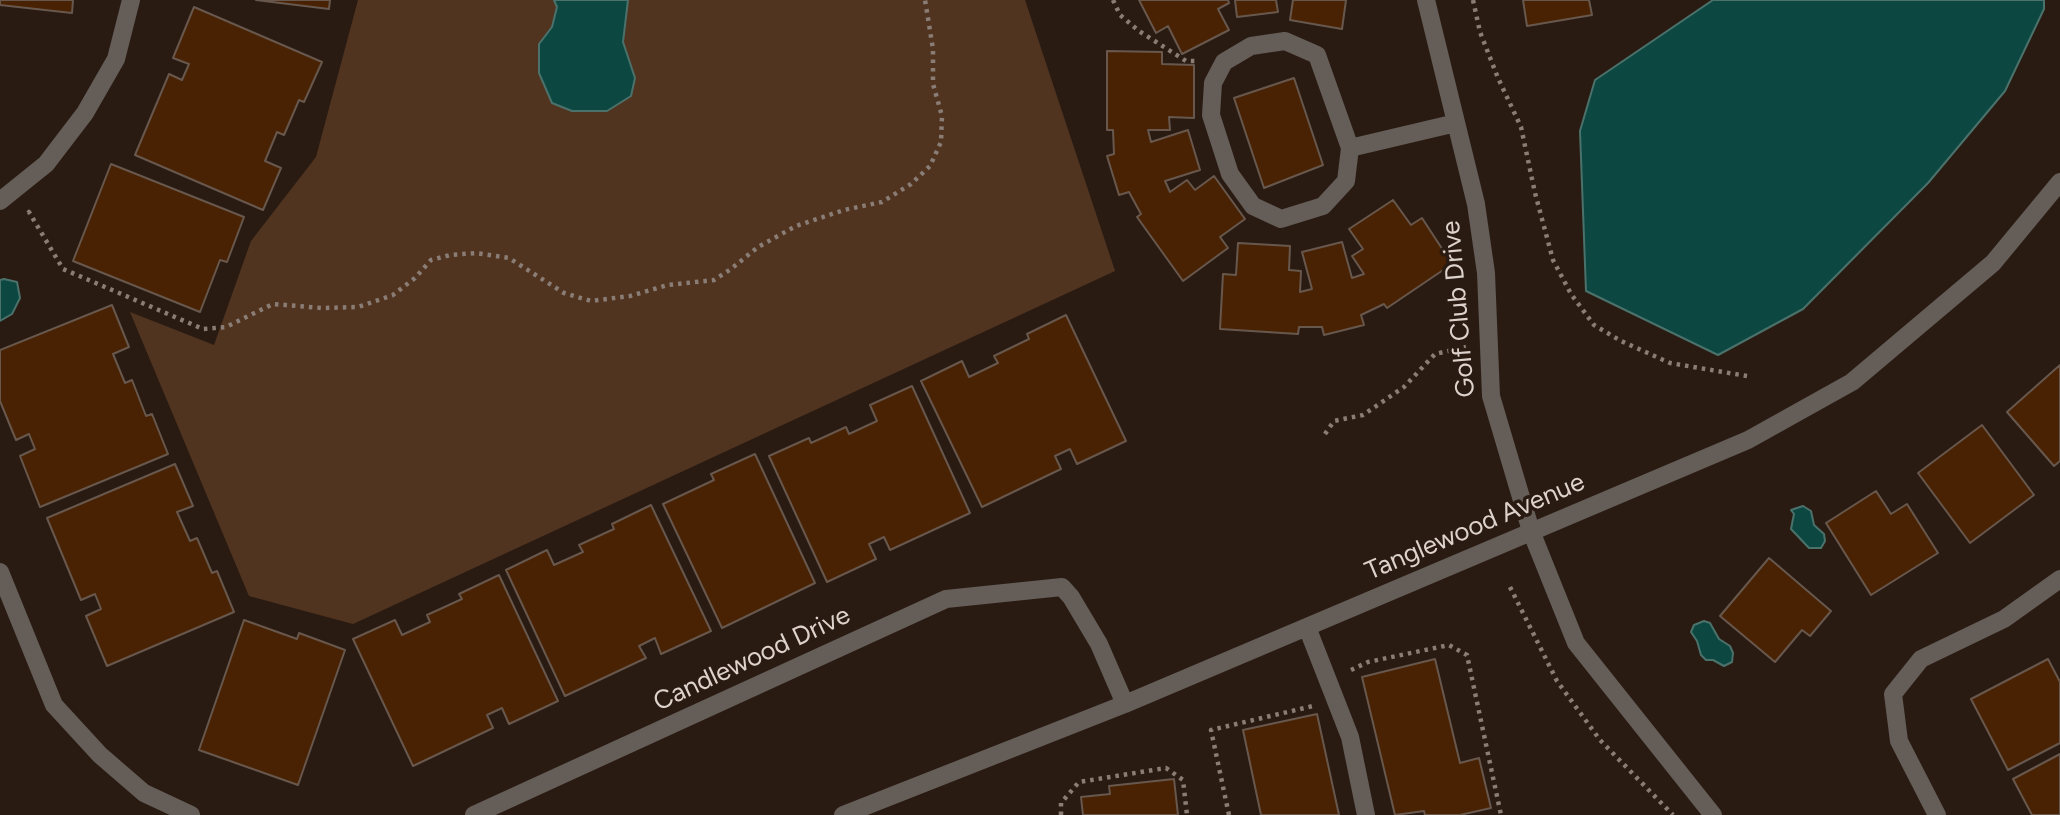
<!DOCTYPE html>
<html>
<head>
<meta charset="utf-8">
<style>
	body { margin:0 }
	canvas { display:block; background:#291b12 }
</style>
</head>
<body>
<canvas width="2060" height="815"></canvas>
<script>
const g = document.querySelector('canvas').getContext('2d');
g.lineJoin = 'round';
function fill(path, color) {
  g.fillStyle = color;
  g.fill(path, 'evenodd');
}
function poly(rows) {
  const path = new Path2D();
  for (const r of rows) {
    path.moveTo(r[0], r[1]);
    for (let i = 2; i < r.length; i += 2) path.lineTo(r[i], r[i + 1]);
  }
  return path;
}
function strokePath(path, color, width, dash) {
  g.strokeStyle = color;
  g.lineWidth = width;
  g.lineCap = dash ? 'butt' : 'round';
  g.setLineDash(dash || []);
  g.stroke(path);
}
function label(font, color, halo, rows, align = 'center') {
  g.font = font + ' Figtree,sans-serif';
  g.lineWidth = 7;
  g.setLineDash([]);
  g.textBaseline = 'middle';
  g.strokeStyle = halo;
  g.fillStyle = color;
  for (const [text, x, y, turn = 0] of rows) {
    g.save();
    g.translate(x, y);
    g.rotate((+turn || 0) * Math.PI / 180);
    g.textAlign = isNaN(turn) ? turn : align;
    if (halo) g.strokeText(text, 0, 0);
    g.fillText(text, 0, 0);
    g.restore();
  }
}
fill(poly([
	[358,0,1025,0,1115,271,353,624,249,596,130,312,214,345,251,241,316,157]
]), '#513420');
const water = poly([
	[554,0,628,0,623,42,635,78,631,96,607,111,572,111,552,103,539,73,539,44,552,27,557,7,554,0],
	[1713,0,2044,0,2044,9,2005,91,1928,183,1803,309,1718,355,1586,291,1580,131,1595,80,1713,0],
	[4,279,17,282,20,298,12,314,0,321,0,280,4,279],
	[1803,506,1811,511,1814,525,1824,534,1825,541,1821,548,1809,548,1791,529,1794,514,1791,510,1803,506],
	[1704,621,1710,623,1719,639,1730,646,1733,653,1732,662,1724,666,1713,660,1706,660,1701,655,1697,641,1691,632,1694,625,1704,621]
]);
fill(water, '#0c4742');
strokePath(water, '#4b716b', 2);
const building = poly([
	[0,0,73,0,72,13,0,5,0,0],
	[256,0,330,0,329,9,256,0],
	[1139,0,1228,0,1229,3,1218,9,1229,30,1182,54,1168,26,1156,33,1139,0],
	[1235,0,1276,0,1278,12,1237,17,1235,0],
	[1293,0,1346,0,1342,29,1290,20,1293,0],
	[1523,0,1589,0,1592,15,1527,26,1523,0],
	[194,7,322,62,304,102,299,100,284,135,277,132,265,161,281,168,263,210,135,155,169,74,182,80,189,64,173,58,194,7],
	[1107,51,1162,52,1162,64,1194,65,1194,118,1169,117,1170,130,1148,130,1151,142,1188,130,1200,170,1165,181,1170,192,1187,180,1195,190,1214,176,1245,219,1220,237,1228,248,1183,281,1137,217,1141,214,1129,192,1119,195,1107,156,1114,154,1113,130,1107,130,1107,51],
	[1294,78,1323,165,1264,188,1234,98,1294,78],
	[111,164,244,217,227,262,220,260,200,312,73,261,111,164],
	[1393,200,1411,225,1422,218,1452,264,1387,308,1384,304,1361,315,1364,325,1324,335,1322,327,1299,327,1298,334,1220,329,1223,274,1236,275,1238,243,1290,246,1289,270,1301,271,1300,292,1312,289,1302,252,1342,242,1352,278,1364,274,1352,256,1363,249,1349,229,1393,200],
	[112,305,129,347,113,354,125,383,132,380,146,416,152,414,168,454,40,507,20,456,35,449,29,434,16,440,0,401,0,350,112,305],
	[1066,315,1126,441,1077,464,1070,449,1055,456,1061,469,982,507,921,381,962,361,969,377,998,363,994,356,1029,339,1027,334,1066,315],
	[2060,365,2060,461,2054,466,2007,412,2060,365],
	[912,386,970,513,890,550,884,537,869,544,876,559,827,582,769,456,809,438,811,443,846,427,849,434,877,421,870,405,912,386],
	[1982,425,2034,495,1970,543,1918,473,1982,425],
	[755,454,815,583,722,628,663,504,714,480,711,474,755,454],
	[175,464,193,506,177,512,190,541,197,538,212,573,217,571,234,612,107,666,86,616,101,609,95,594,81,600,47,518,175,464],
	[1876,491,1891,514,1907,504,1938,553,1871,595,1826,523,1876,491],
	[651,505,711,631,661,654,655,638,639,646,646,658,565,696,506,570,547,550,554,565,583,552,579,545,614,529,612,524,651,505],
	[1769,558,1831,611,1810,636,1802,630,1775,662,1720,616,1769,558],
	[499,575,558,701,509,724,502,708,487,715,493,728,413,766,353,639,395,620,402,635,430,622,427,615,462,599,459,594,499,575],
	[244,620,297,639,299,633,345,650,298,785,199,750,244,620],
	[1435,659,1460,763,1479,758,1491,808,1460,815,1425,815,1424,811,1395,815,1362,677,1435,659],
	[2048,659,2060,682,2060,743,2008,770,1971,699,2048,659],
	[1317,714,1339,815,1261,815,1243,730,1317,714],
	[2060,754,2060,815,2032,815,2013,779,2060,754],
	[1174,779,1178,815,1083,815,1081,797,1110,794,1109,786,1174,779]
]);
fill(building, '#482202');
strokePath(building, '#68574c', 2);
strokePath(poly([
	[1113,0,1120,15,1139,31,1186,61,1196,61],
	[1473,0,1480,32,1498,78,1521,127,1535,193,1553,260,1571,294,1594,325,1621,341,1670,363,1747,376],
	[28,213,29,212,63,269,203,329,226,327,273,304,322,308,358,307,393,295,415,278,431,260,450,255,476,253,509,258,564,293,591,301,630,296,668,285,714,280,731,269,758,247,796,226,844,210,882,202,911,184,930,166,941,142,942,116,933,84,933,49,925,0],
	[1325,434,1334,421,1363,415,1404,387,1435,354,1466,347],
	[1510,587,1557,681,1600,740,1673,815],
	[1351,670,1368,662,1449,645,1467,655,1501,815],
	[1061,815,1061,803,1079,782,1166,768,1183,780,1187,815],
	[1229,815,1211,730,1313,706]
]), '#897d75', 4.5, [3.5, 5]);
strokePath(poly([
	[1426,0,1476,204,1486,273,1491,396,1531,531,1576,643,1713,815],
	[1350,148,1346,181,1323,206,1281,219,1253,206,1230,174,1211,115,1213,83,1224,62,1251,46,1285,41,1317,55,1350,148,1456,123],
	[0,201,46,164,85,113,116,59,131,0],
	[0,572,54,705,100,755,144,793,191,815],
	[1307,627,1350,737,1366,815],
	[474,815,946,599,1062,587,1071,597,1099,644,1125,704],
	[843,815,1125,704,1748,440,1852,382,1993,263,2060,182],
	[1937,815,1899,741,1893,694,1921,659,2004,619,2060,579]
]), '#655d58', 18);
label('26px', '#ddd3cc', '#291b12', [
	["Golf Club Drive",1459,309,-95],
	["Tanglewood Avenue",1475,527,-23],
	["Candlewood Drive",752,659,-25]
]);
</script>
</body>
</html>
